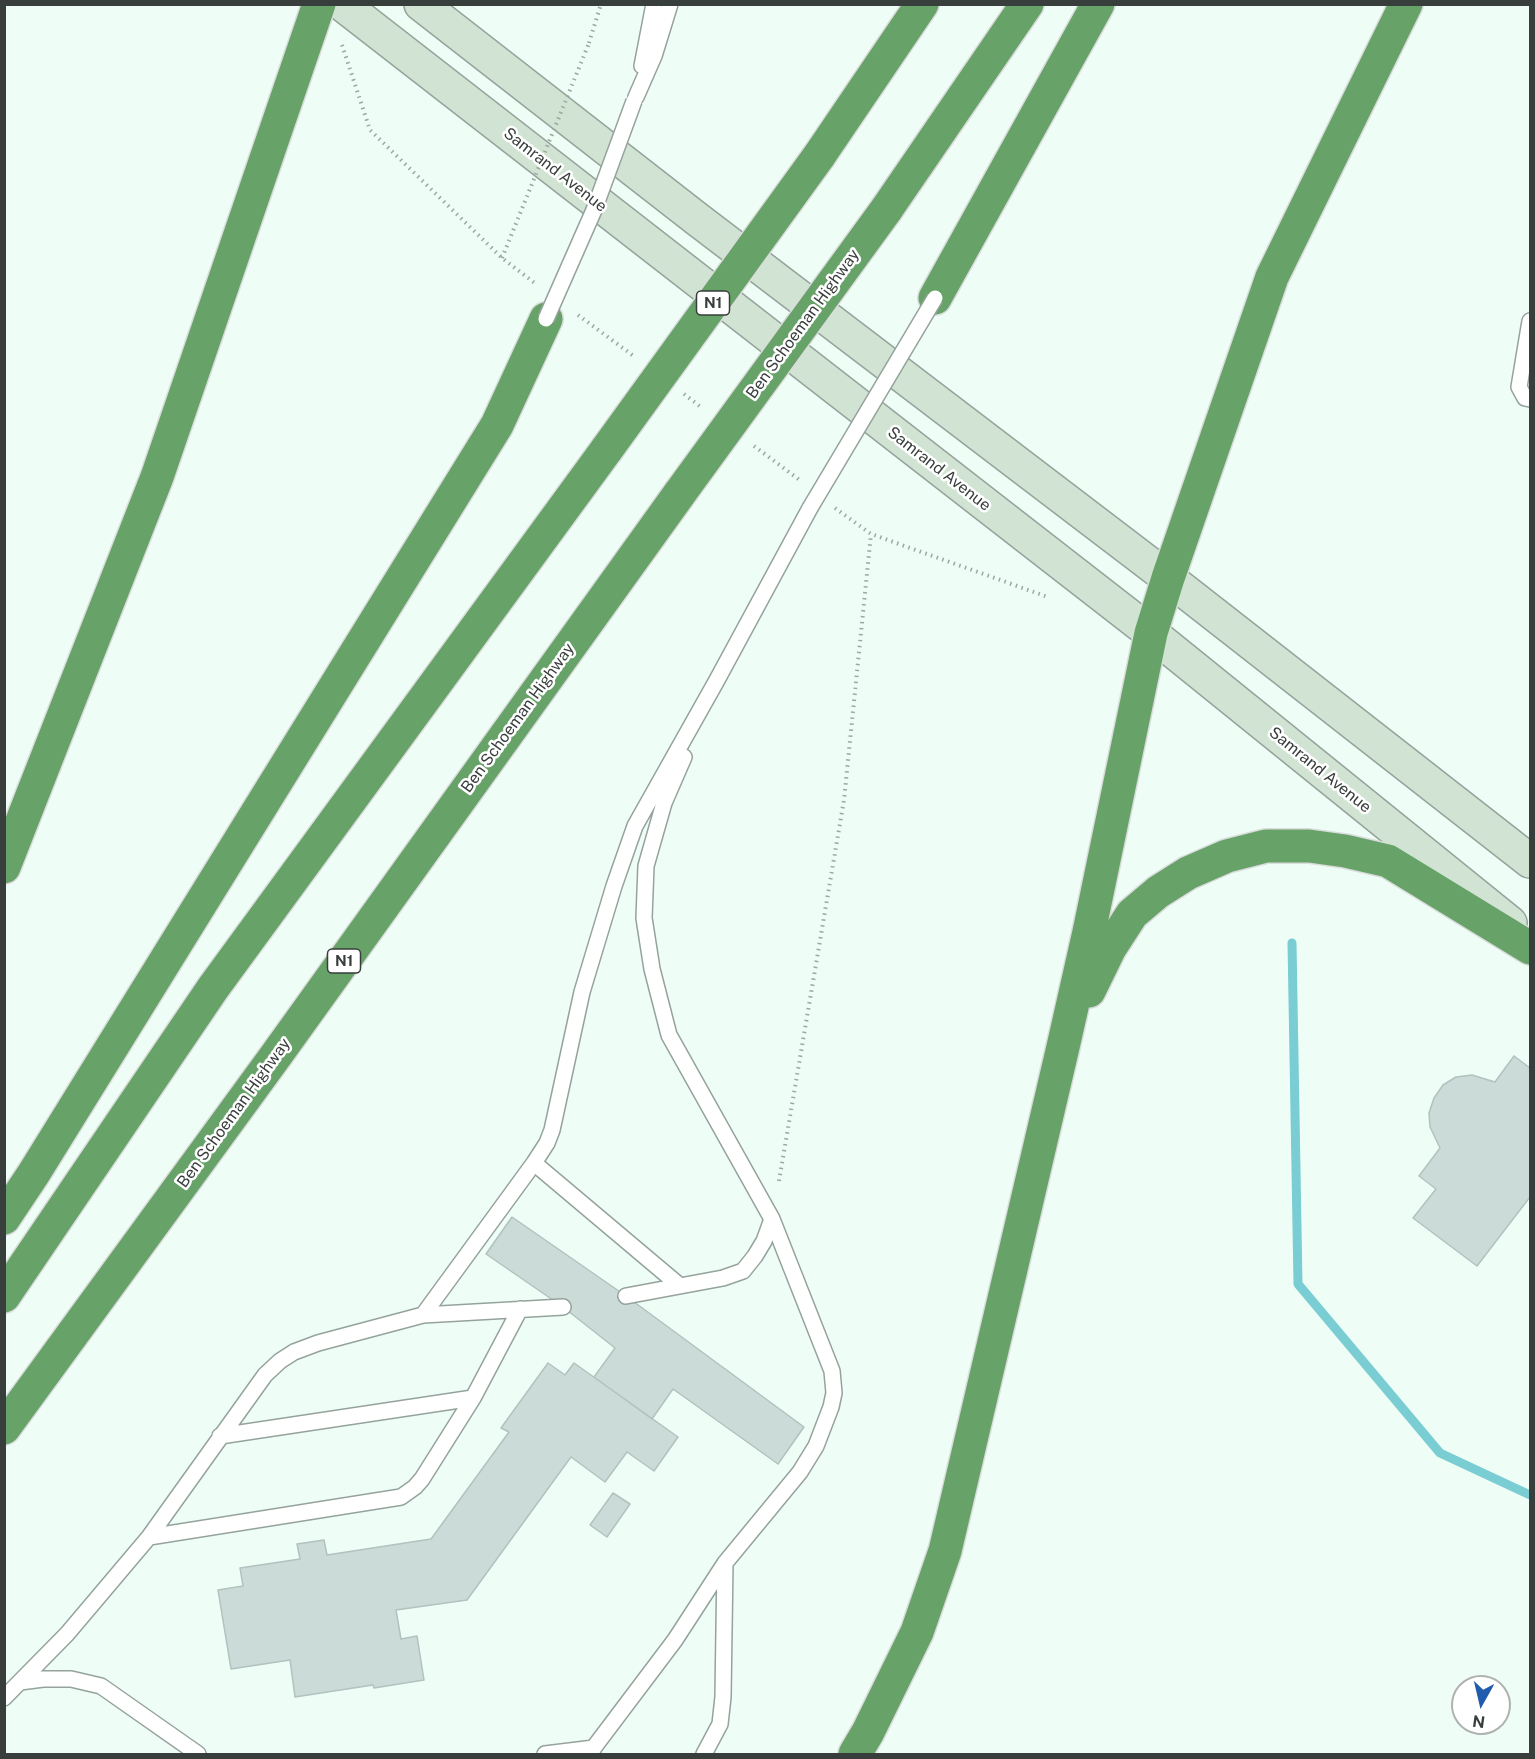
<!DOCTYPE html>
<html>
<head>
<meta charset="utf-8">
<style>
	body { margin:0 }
	#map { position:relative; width:1535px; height:1759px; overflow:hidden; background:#eefef6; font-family:"Public Sans",sans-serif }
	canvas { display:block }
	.frame { position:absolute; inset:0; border:6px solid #383e3b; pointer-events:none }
	.north { position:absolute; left:1451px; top:1675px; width:60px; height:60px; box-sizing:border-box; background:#fff; border:2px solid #afb2b1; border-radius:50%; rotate:188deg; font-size:16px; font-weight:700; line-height:24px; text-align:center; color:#383e3b }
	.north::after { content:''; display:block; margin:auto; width:21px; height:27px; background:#215bad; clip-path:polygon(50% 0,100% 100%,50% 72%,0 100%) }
</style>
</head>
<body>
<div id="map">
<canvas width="1535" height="1759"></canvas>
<div class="frame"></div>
<div class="north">N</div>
</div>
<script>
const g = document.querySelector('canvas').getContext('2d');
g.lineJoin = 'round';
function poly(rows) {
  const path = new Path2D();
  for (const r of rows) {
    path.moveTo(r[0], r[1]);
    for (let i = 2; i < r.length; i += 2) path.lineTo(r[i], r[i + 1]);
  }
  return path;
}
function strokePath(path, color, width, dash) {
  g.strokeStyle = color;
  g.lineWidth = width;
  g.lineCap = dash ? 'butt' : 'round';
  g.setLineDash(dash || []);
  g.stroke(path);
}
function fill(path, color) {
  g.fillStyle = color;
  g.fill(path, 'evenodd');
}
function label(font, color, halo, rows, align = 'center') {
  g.font = font + ' "Public Sans",sans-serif';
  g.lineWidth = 5;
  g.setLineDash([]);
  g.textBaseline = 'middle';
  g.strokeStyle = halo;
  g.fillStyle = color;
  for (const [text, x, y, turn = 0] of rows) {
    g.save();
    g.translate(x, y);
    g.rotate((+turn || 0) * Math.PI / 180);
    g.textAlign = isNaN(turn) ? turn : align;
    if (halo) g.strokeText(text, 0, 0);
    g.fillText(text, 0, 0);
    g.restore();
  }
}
strokePath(poly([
	[1292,943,1298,1284,1440,1453,1530,1495]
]), '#79cdd3', 9);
const building = poly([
	[1514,1056,1530,1068,1530,1197,1477,1266,1413,1218,1436,1189,1419,1176,1440,1148,1430,1127,1429,1113,1434,1098,1443,1085,1456,1077,1472,1075,1495,1082,1514,1056],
	[512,1217,626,1296,804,1427,778,1464,673,1389,652,1419,594,1377,615,1348,563,1307,486,1254,512,1217],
	[548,1363,565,1375,574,1363,678,1437,654,1471,627,1452,605,1482,571,1457,467,1600,396,1610,401,1639,417,1636,424,1680,374,1688,373,1685,295,1697,290,1660,231,1669,218,1590,243,1586,240,1568,300,1559,297,1544,324,1540,327,1555,431,1539,509,1432,501,1428,548,1363],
	[613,1493,630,1504,607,1537,590,1525,613,1493]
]);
fill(building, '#cadbd8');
strokePath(building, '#b1c2bf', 1.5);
const lane = poly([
	[642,66,654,4],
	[636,97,654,56,670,4],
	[1530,321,1519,387,1525,398,1530,399],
	[534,1163,680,1286],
	[626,1296,723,1278,743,1271,755,1256,764,1241,772,1219],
	[423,1315,563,1307],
	[220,1436,473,1398],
	[149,1537,401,1497,415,1487,422,1479,473,1398,520,1309],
	[20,1682,43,1679,71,1679,101,1686,198,1754],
	[4,1698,67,1634,149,1537,265,1375,280,1361,294,1352,318,1343,423,1315,534,1163,547,1143,552,1130,582,992,614,886,635,826,717,680,810,508],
	[545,1754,594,1748],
	[589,1754,675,1640,725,1563,800,1472,816,1446,831,1407,834,1393,832,1371,772,1219,669,1035,652,969,644,918,646,866,664,803,684,757],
	[704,1754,720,1724,723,1697,725,1563]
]);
const secondary = poly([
	[342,4,1151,633,1510,923],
	[421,4,697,219,1168,578,1530,861]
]);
const highway = poly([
	[819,156,922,4],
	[886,210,1027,4],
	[935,298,1098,4],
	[4,867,157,477,319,4],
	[1089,991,1110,948,1132,914,1158,892,1188,873,1227,856,1266,846,1309,846,1345,851,1388,861,1530,948],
	[4,1218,34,1173,497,425,546,319],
	[4,1296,213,988,607,449],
	[4,1428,277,1054,680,493],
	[855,1754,868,1732,917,1632,945,1551,1063,1047,1089,932,1151,633,1168,578,1272,277,1406,4]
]);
strokePath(lane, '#95a39c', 18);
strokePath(secondary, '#95a39c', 36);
strokePath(highway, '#dbdcdc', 36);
strokePath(poly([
	[589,43,601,4],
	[342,45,370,130,502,258,536,284],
	[578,315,635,357],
	[684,394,702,408],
	[754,446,801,481],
	[835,508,871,534,1048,597],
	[779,1181,844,800,871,534]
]), '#9ca8a2', 4, [1.5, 4.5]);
strokePath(lane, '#fff', 15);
strokePath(secondary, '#d1e3d2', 33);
strokePath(highway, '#67a369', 33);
const laneBridge = poly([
	[546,319,594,210,634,101],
	[810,508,935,298]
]);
const highwayBridge = poly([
	[607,449,819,156],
	[680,493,886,210]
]);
strokePath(laneBridge, '#95a39c', 18, []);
strokePath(highwayBridge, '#dbdcdc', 36, []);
strokePath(poly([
	[502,258,589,43]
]), '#9ca8a2', 4, [1.5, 4.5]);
strokePath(laneBridge, '#fff', 15);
strokePath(highwayBridge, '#67a369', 33);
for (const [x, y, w] of [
	[713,303,33],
	[344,961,33]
]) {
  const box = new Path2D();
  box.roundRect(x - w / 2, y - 12, w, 24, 4.5);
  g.fillStyle = '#fff';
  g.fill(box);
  strokePath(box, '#383e3b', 1.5);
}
label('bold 15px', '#383e3b', null, [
	["N1",713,303],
	["N1",344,961]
]);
label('16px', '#383e3b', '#fff', [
	["Samrand Avenue",555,170,38],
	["Ben Schoeman Highway",803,324,-54],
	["Samrand Avenue",939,469,38],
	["Ben Schoeman Highway",518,718,-54],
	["Samrand Avenue",1320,770,39],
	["Ben Schoeman Highway",234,1113,-54]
]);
</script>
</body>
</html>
